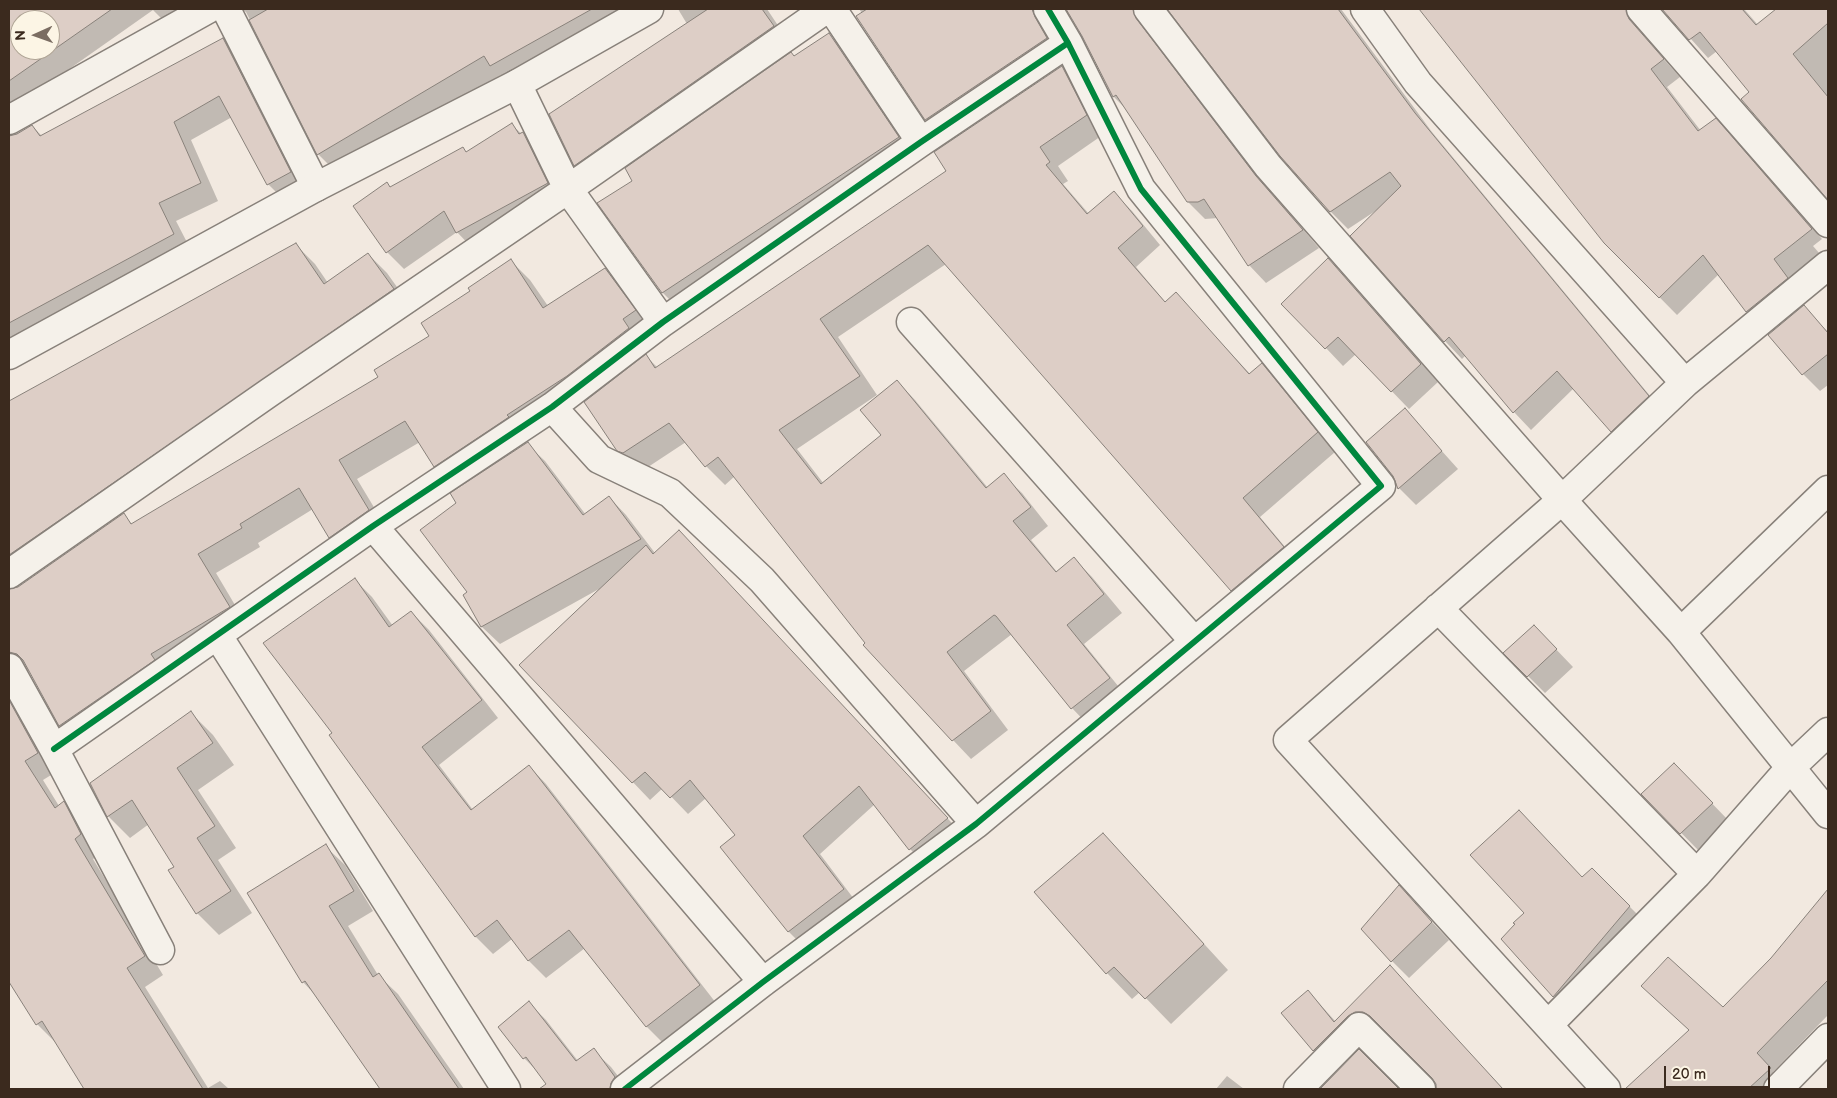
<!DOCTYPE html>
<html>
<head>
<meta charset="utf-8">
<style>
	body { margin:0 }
	#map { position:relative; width:1837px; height:1098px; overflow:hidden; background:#f2e9e0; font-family:"Balsamiq Sans",sans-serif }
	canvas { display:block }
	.frame { position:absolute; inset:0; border:10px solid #3b2a1e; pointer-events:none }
	.north { position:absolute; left:10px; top:10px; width:50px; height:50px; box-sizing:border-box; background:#fcf5e5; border:1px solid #afa495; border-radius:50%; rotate:268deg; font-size:14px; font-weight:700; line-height:20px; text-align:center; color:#3b2a1e }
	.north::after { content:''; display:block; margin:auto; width:18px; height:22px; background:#7b6d62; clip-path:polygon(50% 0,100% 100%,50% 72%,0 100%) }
	.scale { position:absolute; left:1664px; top:1066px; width:106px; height:22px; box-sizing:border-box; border:2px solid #3b2a1e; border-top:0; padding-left:6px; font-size:15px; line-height:18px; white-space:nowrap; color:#3b2a1e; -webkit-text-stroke:4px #fcf5e5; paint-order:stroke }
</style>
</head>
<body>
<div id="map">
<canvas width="1837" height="1098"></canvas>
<div class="frame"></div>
<div class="north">N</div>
<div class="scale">20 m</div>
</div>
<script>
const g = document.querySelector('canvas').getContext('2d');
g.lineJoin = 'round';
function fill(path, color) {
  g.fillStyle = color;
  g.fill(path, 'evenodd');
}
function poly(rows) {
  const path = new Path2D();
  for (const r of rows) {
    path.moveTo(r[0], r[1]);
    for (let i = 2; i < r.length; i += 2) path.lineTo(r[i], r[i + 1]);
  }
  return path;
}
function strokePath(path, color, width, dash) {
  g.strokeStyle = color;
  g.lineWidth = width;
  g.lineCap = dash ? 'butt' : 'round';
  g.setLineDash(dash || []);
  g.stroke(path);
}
fill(poly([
	[9,9,182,9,164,21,153,10,21,103,11,136,32,126,42,136,223,39,241,57,308,190,286,202,268,184,232,117,191,140,218,201,176,221,192,252,9,350],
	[20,20,50,20,50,50,20,50],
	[241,9,633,9,509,83,501,75,336,172,318,154,246,12],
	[678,9,767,9,791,45,593,183,575,165,687,24],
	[859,9,1341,9,1432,132,1665,414,1629,448,1574,388,1531,430,1514,412,1466,355,1462,359,1445,341,1352,236,1378,211,1377,210,1348,229,1330,211,1171,11,1164,10,1153,37,1273,194,1319,248,1266,283,1249,265,1218,218,1205,219,1188,202,1127,110,1114,97,1083,35,1069,11,1057,13,1064,56,944,137,926,119,857,16,862,13],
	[1422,9,1602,9,1627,41,1639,32,1680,77,1667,87,1701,131,1716,120,1733,137,1822,239,1813,246,1820,254,1790,277,1805,296,1765,329,1747,311,1719,274,1677,315,1605,242],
	[1669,9,1744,9,1758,25,1778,9,1828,9,1828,198,1742,99,1751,93,1717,51,1708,58,1666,11],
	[829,35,847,52,916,155,680,310,663,293,599,204,634,181,794,58],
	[1062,68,1080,86,1104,134,1058,166,1068,181,1063,184,1089,214,1114,193,1132,211,1160,245,1136,267,1166,303,1176,294,1251,375,1262,365,1280,383,1335,452,1260,517,1301,566,1251,608,1232,590,946,264,838,337,877,395,797,449,824,484,883,436,897,381,915,400,988,488,1003,475,1022,493,1048,526,1031,540,1057,572,1074,559,1092,577,1122,613,1084,644,1127,697,1090,727,1072,708,1012,634,964,671,1008,730,971,759,953,740,867,643,735,476,725,485,706,466,686,442,642,471,637,469,618,450,646,356,658,368,948,171],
	[512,125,540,151,564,201,474,250,457,232,404,269,387,252,387,184,391,188,463,148,467,153],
	[296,245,315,264,328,283,368,254,387,273,412,308,14,586,13,590,18,588,123,515,133,525,380,377,431,337,472,291,511,261,530,280,548,306,605,269,624,288,654,330,454,485,435,466,420,442,357,479,387,529,349,556,330,537,313,509,258,543,260,547,216,573,248,627,79,744,60,726,30,671,20,674,9,669,9,402],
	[1328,259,1345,277,1438,382,1409,409,1356,354,1343,366,1326,348],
	[1804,307,1828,332,1828,385,1820,391,1803,374],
	[1405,410,1458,469,1416,505,1399,488],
	[527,444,545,461,586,515,609,497,626,515,655,553,696,549,964,836,927,866,910,849,875,804,820,854,860,907,806,949,789,932,722,847,736,836,706,798,688,814,663,788,650,800,521,665,599,589,500,644,482,627,465,595,469,593,458,503],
	[355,580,372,597,393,626,411,612,429,630,498,718,439,765,473,810,529,766,546,784,716,1003,664,1044,647,1027,585,948,546,978,529,961,512,939,493,954,475,936,334,733],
	[1551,644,1573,667,1545,693,1505,653],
	[13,710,32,729,56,772,43,780,59,806,64,803,83,822,100,854,93,859,163,975,145,987,208,1088,220,1081,229,1089,86,1089,57,1042,56,1043,37,1024,9,979,9,713],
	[191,713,213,735,234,765,198,790,236,848,218,860,252,913,219,935,197,913,176,867,149,824,130,838,108,816],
	[1674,764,1729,821,1698,850,1643,794],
	[325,846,345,865,373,911,348,926,378,975,398,994,464,1089,382,1089,318,998,303,982],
	[1128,861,1228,970,1171,1024,1140,992,1132,999,1107,973],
	[1592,869,1647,924,1571,1014,1503,939,1517,924,1583,879],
	[1399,887,1449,940,1409,978,1392,961],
	[1828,892,1828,1015,1773,1072,1787,1086,1784,1089,1627,1089,1690,1031,1723,1009,1772,959,1813,908],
	[1390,966,1407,984,1502,1089,1437,1089,1437,1084,1433,1077,1389,1033,1382,1029,1373,1029,1331,1068,1314,1051,1283,1013,1308,991,1336,1022],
	[529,1003,546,1020,578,1061,593,1050,611,1067,628,1089,552,1089,541,1075,524,1058],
	[1359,1051,1397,1089,1321,1089],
	[1227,1076,1244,1089,1216,1089]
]), '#0003');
const building = poly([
	[9,9,112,9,9,81,9,9],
	[20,20,50,20,50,50,20,50,20,20],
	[268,9,592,9,490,66,484,56,317,155,249,20,268,9],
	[708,9,762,9,774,26,574,166,549,114,708,9],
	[867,9,1032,9,1035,17,1047,38,925,120,856,16,867,9],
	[1066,9,1133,9,1136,18,1256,176,1303,230,1248,266,1204,199,1198,202,1187,202,1116,95,1113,97,1082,36,1066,9],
	[1167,9,1338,9,1415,113,1649,396,1611,432,1557,371,1513,413,1449,337,1444,342,1350,236,1401,186,1390,172,1330,212,1280,156,1167,9],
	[1419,9,1626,9,1629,19,1664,59,1651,69,1698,131,1716,118,1812,229,1774,259,1788,278,1746,312,1703,255,1659,298,1604,243,1419,9],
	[1662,9,1742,9,1756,25,1776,9,1828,9,1828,23,1793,54,1828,97,1828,200,1741,99,1749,92,1700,32,1689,40,1662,9],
	[829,33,899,137,662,293,597,203,632,181,625,168,791,52,794,56,829,33],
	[223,38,291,172,267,185,219,96,174,122,201,183,159,203,174,234,9,323,9,136,17,134,32,125,40,136,223,38],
	[1062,66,1087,115,1040,147,1050,162,1046,165,1087,214,1114,191,1143,226,1118,248,1145,279,1165,302,1176,292,1249,374,1262,363,1318,432,1243,498,1284,547,1231,591,928,245,820,319,860,376,779,430,821,484,881,435,860,410,897,380,986,488,1004,473,1031,507,1013,521,1056,572,1074,557,1104,594,1067,625,1110,678,1071,709,996,616,994,615,947,652,991,711,952,741,863,645,865,643,718,457,705,467,669,423,623,453,617,451,584,402,646,354,655,368,946,171,934,152,1062,66],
	[512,123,519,134,523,132,548,183,456,233,444,211,386,253,353,206,387,182,390,187,463,147,466,152,512,123],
	[296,243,324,284,368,253,394,289,9,555,9,401,296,243],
	[1328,258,1421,364,1391,392,1338,337,1325,349,1281,304,1328,258],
	[511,259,543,308,605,268,636,310,623,319,629,328,567,376,507,415,509,417,434,467,405,421,339,460,369,510,329,538,299,488,240,524,242,528,198,554,230,607,151,654,155,660,59,726,23,660,17,654,9,652,9,589,18,587,124,513,131,524,378,377,374,370,429,336,421,323,470,291,468,288,511,259],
	[1804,305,1828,333,1828,354,1802,375,1768,335,1804,305],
	[1405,408,1442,451,1398,489,1393,476,1366,442,1405,408],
	[528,442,583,515,609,496,641,539,481,627,463,595,467,592,420,530,456,503,450,493,528,442],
	[679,530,948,818,909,850,859,786,803,836,844,889,788,932,720,847,735,835,690,780,670,798,645,772,632,783,519,665,646,545,653,554,679,530],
	[355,578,389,627,411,611,482,700,422,747,471,810,529,765,700,985,646,1027,569,930,528,961,497,920,475,937,329,735,332,733,263,643,355,578],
	[1534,625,1557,649,1527,677,1503,653,1534,625],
	[9,700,38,753,25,761,55,808,64,801,81,834,75,839,145,956,127,968,203,1089,84,1089,42,1021,36,1025,9,982,9,700],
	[191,711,213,743,177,768,215,826,197,838,231,891,196,914,168,870,174,867,132,800,107,817,90,783,191,711],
	[1674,763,1713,803,1680,834,1641,794,1674,763],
	[1519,810,1582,877,1592,868,1630,906,1553,997,1501,939,1515,924,1513,923,1524,913,1470,855,1519,810],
	[1103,833,1204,944,1145,999,1114,967,1106,974,1034,892,1103,833],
	[326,844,354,891,329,906,373,977,379,973,459,1089,380,1089,305,981,302,983,247,893,326,844],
	[1399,885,1432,922,1391,962,1361,929,1399,885],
	[1828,889,1828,980,1757,1053,1771,1068,1748,1089,1625,1089,1689,1030,1641,986,1668,957,1723,1007,1771,958,1828,889],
	[1390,965,1416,994,1503,1089,1436,1089,1436,1084,1432,1078,1370,1016,1363,1012,1355,1012,1348,1016,1313,1051,1281,1013,1308,990,1334,1022,1390,965],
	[529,1001,576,1061,594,1048,615,1077,611,1083,610,1089,539,1089,546,1084,526,1057,523,1059,498,1027,529,1001],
	[1359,1049,1399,1089,1320,1089,1359,1049]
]);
fill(building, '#ddcec6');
strokePath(building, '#88817a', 1);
const street = poly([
	[226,9,316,187],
	[832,9,921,142],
	[1148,9,1268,166,1562,500,1681,632,1828,814],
	[1365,9,1418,83,1685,383],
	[1641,9,1828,223],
	[517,84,568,189,663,322],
	[9,120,208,9],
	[911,322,1194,641],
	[552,407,599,459,670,493,762,580,976,824],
	[373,526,763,982],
	[9,574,270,392,568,189,826,9],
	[1438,608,1697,874],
	[1681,632,1828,490],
	[218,636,506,1089],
	[9,668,54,749,160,950],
	[54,749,373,526,552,407,663,322,921,142,1068,43],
	[1548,1025,1697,874,1791,767,1828,732],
	[625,1089,763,982,976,824,1381,486,1141,189,1068,43,1048,9],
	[1298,1089,1359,1027,1421,1089],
	[1606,1089,1288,740,1562,500,1685,383,1828,265],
	[1778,1089,1828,1038]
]);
const secondary = poly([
	[9,355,316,187,517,84,649,9]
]);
strokePath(street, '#88817a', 31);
strokePath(secondary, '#88817a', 31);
strokePath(street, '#f5f1ea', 28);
strokePath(secondary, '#f5f1ea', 28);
strokePath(poly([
	[54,749,373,526,552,407,663,322,921,142,1068,43],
	[625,1089,763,982,976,824,1381,486,1141,189,1068,43,1048,9]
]), '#00873e', 6);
</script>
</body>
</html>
